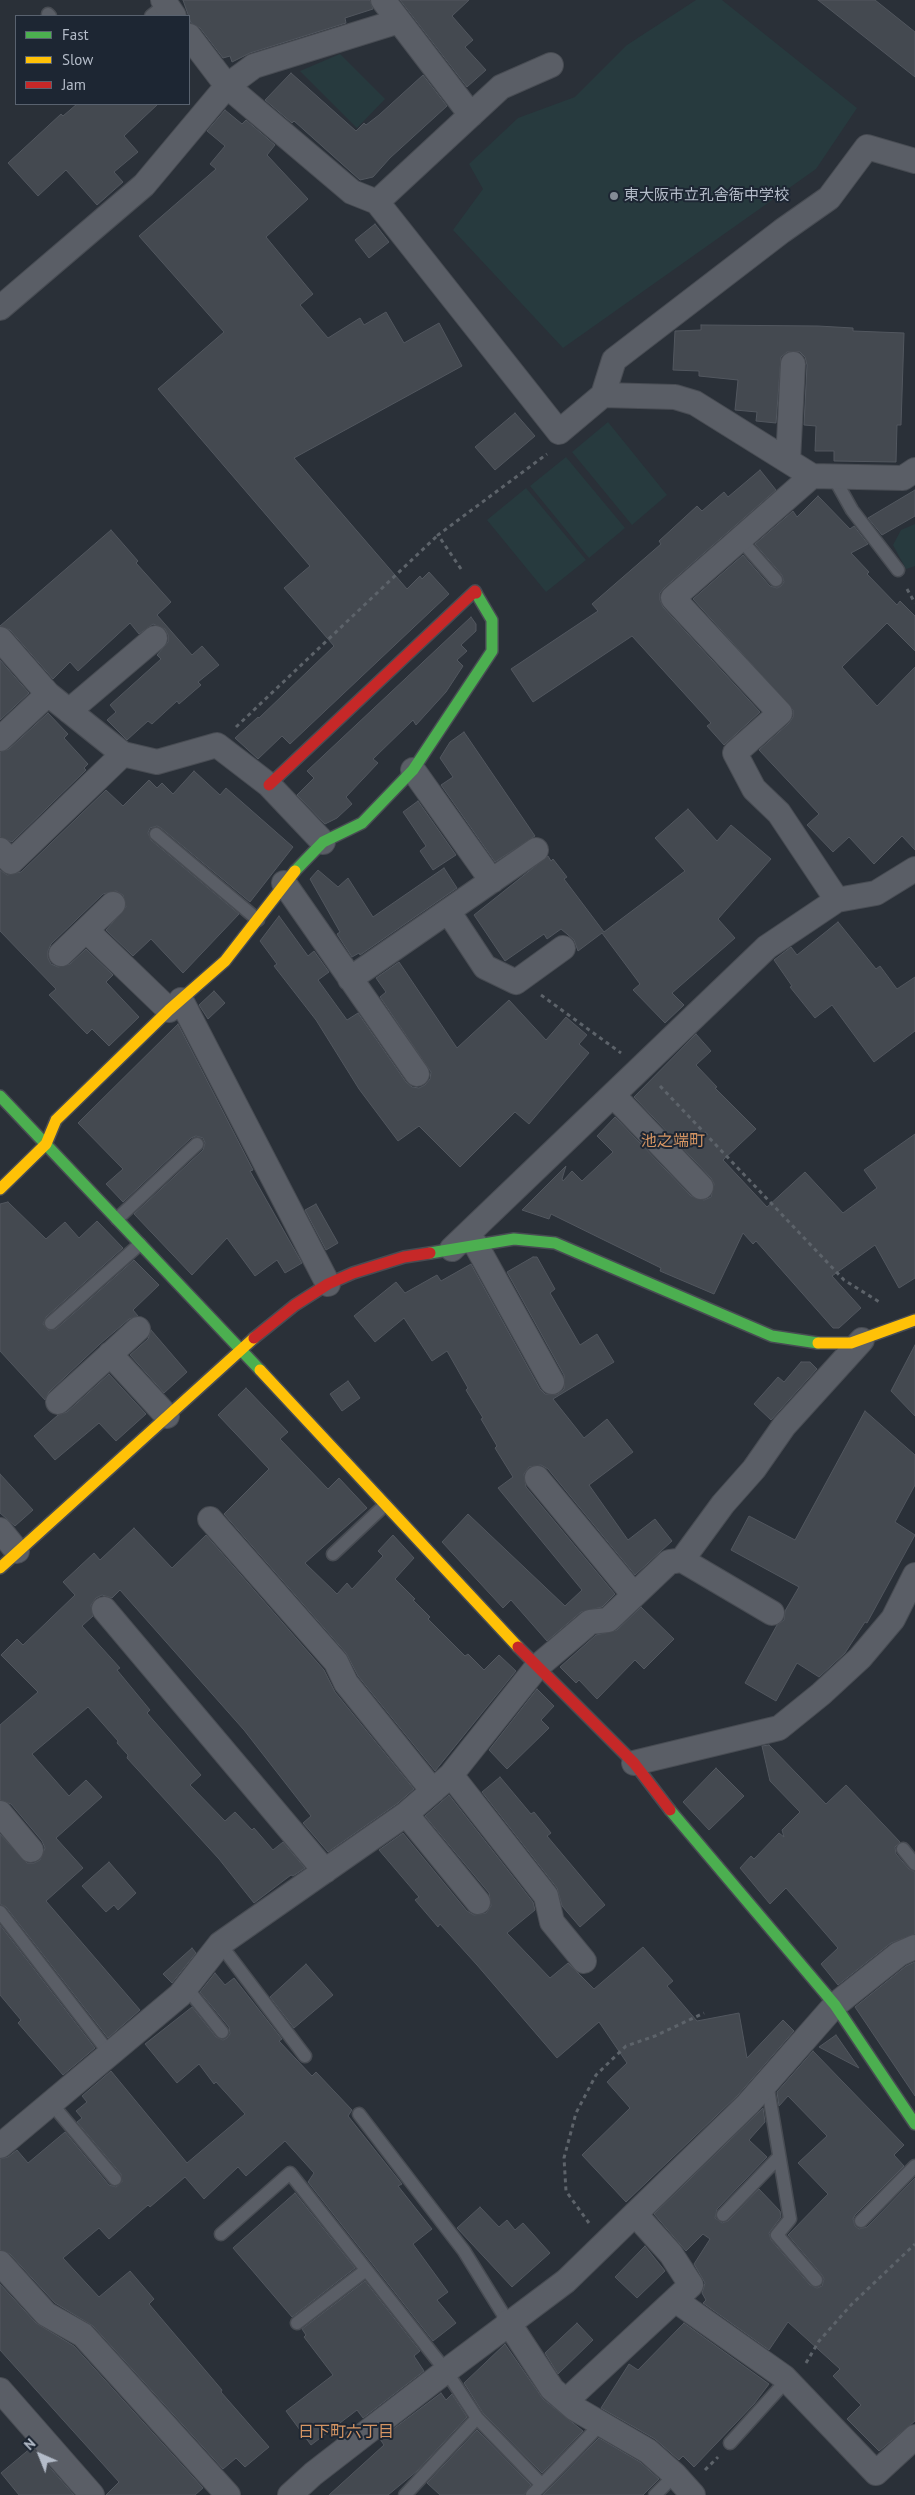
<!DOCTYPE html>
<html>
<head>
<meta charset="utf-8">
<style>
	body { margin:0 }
	#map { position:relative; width:915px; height:2495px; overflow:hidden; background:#2a3038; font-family:"PT Sans",sans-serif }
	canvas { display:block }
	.legend { position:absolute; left:15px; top:15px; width:175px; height:90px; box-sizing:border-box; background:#1d2633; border:1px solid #59626f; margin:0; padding:6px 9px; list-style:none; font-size:15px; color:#b4bcc9 }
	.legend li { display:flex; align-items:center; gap:10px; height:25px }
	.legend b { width:25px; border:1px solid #59626f }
	.north { position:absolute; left:15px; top:2430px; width:50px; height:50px; -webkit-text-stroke:4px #1d2633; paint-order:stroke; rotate:316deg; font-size:14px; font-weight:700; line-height:20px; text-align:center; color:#b4bcc9 }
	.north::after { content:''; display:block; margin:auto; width:18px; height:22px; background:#b4bcc9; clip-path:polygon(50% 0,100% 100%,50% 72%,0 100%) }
</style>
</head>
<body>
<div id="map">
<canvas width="915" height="2495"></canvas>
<ul class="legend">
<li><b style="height:6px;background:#4caf50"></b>Fast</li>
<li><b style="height:6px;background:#ffc107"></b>Slow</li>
<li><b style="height:6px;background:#c62828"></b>Jam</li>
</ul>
<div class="north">N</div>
</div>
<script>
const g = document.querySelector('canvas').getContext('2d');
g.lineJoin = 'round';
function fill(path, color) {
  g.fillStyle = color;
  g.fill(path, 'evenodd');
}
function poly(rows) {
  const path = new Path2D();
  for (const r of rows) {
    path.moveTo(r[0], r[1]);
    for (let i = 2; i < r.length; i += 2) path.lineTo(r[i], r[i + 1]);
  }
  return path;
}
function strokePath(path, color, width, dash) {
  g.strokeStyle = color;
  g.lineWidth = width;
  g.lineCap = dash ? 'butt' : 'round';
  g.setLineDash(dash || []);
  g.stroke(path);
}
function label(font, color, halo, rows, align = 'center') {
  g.font = font + ' "PT Sans","Noto Sans JP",sans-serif';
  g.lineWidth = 4;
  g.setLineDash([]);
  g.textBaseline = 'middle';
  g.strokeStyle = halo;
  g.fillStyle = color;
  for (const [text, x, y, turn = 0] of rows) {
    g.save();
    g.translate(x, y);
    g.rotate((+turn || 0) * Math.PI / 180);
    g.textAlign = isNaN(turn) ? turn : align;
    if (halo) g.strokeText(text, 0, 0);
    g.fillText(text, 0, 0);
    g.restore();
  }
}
fill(poly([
	[696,0,722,0,857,108,816,169,563,348,453,230,483,189,469,164,518,118,575,97,627,45],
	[340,54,385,99,357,128,300,71],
	[608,422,667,495,632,525,572,452],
	[566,457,625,528,589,558,530,486],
	[526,488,586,560,546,592,487,520],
	[915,524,915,566,906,569,893,545,901,530]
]), '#273a3e');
const building = poly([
	[183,0,370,0,373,9,345,18,346,23,250,53,232,62,230,56,223,58,200,28,191,23,183,0],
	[400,0,469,0,452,16,473,40,465,47,486,70,467,87,400,0],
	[818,0,875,0,915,32,915,77,818,0],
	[291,73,356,131,364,123,366,125,379,115,423,75,447,106,390,158,373,177,360,180,294,121,292,123,265,100,291,73],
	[77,104,158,104,124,136,138,152,114,172,123,182,97,205,66,170,38,196,8,163,61,114,63,116,77,104],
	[225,110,242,124,246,120,275,145,267,155,308,199,266,237,313,294,300,305,328,338,360,318,364,325,386,312,404,343,439,323,462,366,294,458,407,589,420,576,422,579,429,572,449,594,290,744,282,736,258,759,235,738,258,717,259,718,334,646,284,588,310,566,158,389,224,332,139,236,216,169,210,164,225,146,207,131,225,110],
	[375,224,389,242,369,258,355,240,375,224],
	[701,325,818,326,853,328,853,331,904,333,901,425,897,425,896,462,834,461,834,451,815,451,816,426,804,425,807,365,805,357,800,352,787,352,781,357,776,423,756,421,757,412,735,410,738,380,699,376,699,371,673,370,675,331,701,330,701,325],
	[515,413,535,436,495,470,475,447,515,413],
	[760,470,776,490,664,588,660,593,660,600,663,607,760,712,724,745,707,726,711,723,632,636,533,702,511,669,598,611,592,604,661,544,659,541,697,506,702,511,724,492,728,497,760,470],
	[915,490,915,516,882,535,868,518,915,490],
	[818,496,850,529,854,526,868,544,851,553,869,572,867,574,897,605,900,601,915,616,915,651,887,623,842,667,877,706,915,667,915,850,902,836,874,864,849,837,833,852,807,825,819,814,759,750,789,723,793,717,793,710,693,599,743,555,770,586,777,588,781,586,784,582,782,575,755,544,793,511,797,517,818,496],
	[111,530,138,561,136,563,171,602,157,615,192,655,202,646,219,665,198,682,201,685,179,704,177,701,152,724,148,721,127,740,107,720,116,712,110,705,161,659,157,655,168,642,168,635,165,629,153,624,139,634,130,623,78,671,70,662,53,679,10,630,0,626,111,530],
	[471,617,476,624,476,631,461,645,467,651,457,660,463,666,446,692,416,725,413,720,373,759,378,763,346,797,352,804,337,818,325,824,297,795,314,778,307,771,471,617],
	[0,660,29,693,0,720,0,660],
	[48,713,68,734,64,738,88,764,84,768,86,770,12,842,0,837,0,752,9,749,48,713],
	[464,732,535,836,495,862,441,785,453,777,440,758,450,742,464,732],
	[194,771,220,795,226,788,293,847,250,902,161,828,157,826,150,828,148,833,151,840,239,914,183,973,151,939,133,956,106,930,126,907,123,895,116,891,103,894,51,944,48,951,48,958,51,964,58,967,70,964,86,949,113,975,106,982,139,1017,109,1046,92,1029,87,1034,49,995,56,989,0,931,0,870,7,875,21,872,106,790,123,806,149,780,157,788,162,783,173,794,194,771],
	[418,801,456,855,433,870,420,851,426,846,403,812,418,801],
	[688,809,717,841,731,825,771,859,718,919,735,938,672,993,684,1005,665,1023,633,990,640,984,602,933,578,951,574,940,561,929,547,939,544,934,505,961,474,915,548,856,551,861,553,859,567,877,564,879,604,932,685,871,655,838,688,809],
	[444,868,457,888,360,955,359,953,352,957,337,934,340,932,310,879,318,870,338,887,348,878,373,917,444,868],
	[279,916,308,956,314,951,329,972,318,980,347,1020,358,1013,406,1082,412,1087,419,1088,425,1085,430,1079,431,1072,380,997,386,992,376,978,399,962,457,1048,509,1000,546,1040,566,1017,587,1035,579,1044,589,1053,529,1124,515,1112,460,1167,419,1126,398,1141,359,1089,316,1020,274,966,277,964,260,941,279,916],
	[838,922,876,969,880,966,897,989,915,977,915,1031,874,1062,832,1005,815,1018,790,987,792,986,774,960,791,947,797,955,838,922],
	[214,991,225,1003,208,1019,199,1005,214,991],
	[178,1024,253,1170,250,1171,302,1263,285,1273,277,1260,255,1276,227,1238,192,1275,134,1214,203,1150,205,1143,203,1138,196,1136,191,1138,123,1202,106,1184,123,1169,78,1123,178,1024],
	[696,1034,711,1051,696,1065,717,1087,715,1088,756,1129,723,1160,767,1207,805,1172,843,1213,877,1188,864,1170,915,1134,915,1278,899,1288,875,1245,832,1276,861,1308,839,1328,833,1328,756,1241,753,1244,743,1233,714,1294,660,1271,661,1268,551,1214,549,1219,522,1210,566,1166,562,1179,563,1181,572,1171,582,1181,613,1152,597,1136,615,1117,691,1196,704,1200,711,1197,714,1184,711,1178,634,1097,696,1034],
	[8,1202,46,1239,65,1222,79,1238,97,1221,123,1248,46,1317,43,1324,48,1330,56,1329,134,1260,159,1285,133,1310,138,1316,129,1319,100,1344,49,1392,45,1400,0,1351,0,1204,8,1202],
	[316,1204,338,1243,326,1250,305,1210,316,1204],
	[533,1257,537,1257,555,1289,550,1293,580,1345,597,1334,614,1362,553,1399,584,1438,607,1419,633,1452,589,1485,628,1540,655,1519,672,1541,635,1575,548,1469,541,1465,529,1467,524,1474,526,1487,615,1594,602,1607,581,1612,547,1641,511,1600,503,1608,442,1542,468,1514,565,1606,582,1590,498,1488,513,1477,495,1448,497,1446,481,1419,483,1418,466,1390,468,1388,447,1351,432,1361,404,1318,375,1342,354,1316,396,1282,405,1293,437,1275,441,1281,471,1264,540,1389,545,1394,558,1394,564,1389,564,1375,507,1272,533,1257],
	[151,1330,187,1372,164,1393,130,1355,148,1339,151,1330],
	[915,1345,915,1416,891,1391,915,1345],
	[801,1362,810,1362,817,1369,771,1420,754,1404,778,1377,784,1382,801,1362],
	[109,1374,146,1414,116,1441,99,1423,55,1460,34,1436,58,1415,67,1412,109,1374],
	[348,1381,360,1398,342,1411,330,1394,348,1381],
	[246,1388,288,1432,280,1439,328,1489,339,1478,367,1508,305,1563,337,1594,347,1583,352,1589,383,1556,378,1551,393,1535,414,1558,395,1579,415,1599,413,1600,430,1617,428,1619,465,1656,468,1654,484,1670,499,1655,516,1671,435,1771,358,1676,346,1653,224,1514,269,1469,218,1415,246,1388],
	[865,1411,915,1455,915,1485,895,1522,915,1535,867,1623,865,1622,845,1653,819,1677,797,1663,776,1701,745,1683,777,1625,784,1620,785,1611,799,1587,731,1550,749,1516,795,1540,865,1411],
	[0,1474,33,1510,15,1526,0,1513,0,1474],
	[134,1528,172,1568,206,1535,324,1670,335,1692,414,1789,398,1803,328,1852,303,1823,311,1816,244,1730,120,1590,112,1598,102,1595,96,1598,91,1605,93,1616,82,1626,120,1668,117,1670,150,1710,147,1713,201,1775,190,1785,225,1821,235,1812,252,1830,254,1828,273,1850,283,1842,305,1868,293,1876,291,1875,254,1903,219,1859,127,1758,128,1755,117,1743,118,1741,88,1707,32,1754,69,1796,86,1780,102,1797,56,1838,83,1868,46,1901,140,2010,108,2038,6,1907,0,1904,0,1834,27,1863,34,1863,40,1860,45,1848,42,1841,11,1804,0,1800,0,1725,38,1692,1,1655,17,1639,23,1645,75,1595,63,1582,94,1553,100,1560,134,1528],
	[641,1607,674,1639,644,1669,635,1660,597,1699,579,1680,576,1683,560,1667,596,1635,617,1630,641,1607],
	[537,1689,554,1706,541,1720,549,1728,507,1769,489,1750,537,1689],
	[769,1745,826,1804,846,1785,900,1842,895,1847,896,1854,909,1869,915,1872,915,1934,891,1943,838,1985,821,1964,838,1948,786,1888,770,1904,740,1868,751,1856,754,1859,779,1833,784,1837,782,1830,800,1812,770,1781,762,1746,769,1745],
	[716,1768,744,1796,709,1830,683,1802,716,1768],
	[500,1777,531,1814,534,1812,551,1833,547,1836,605,1905,580,1927,562,1906,557,1888,482,1792,500,1777],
	[449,1795,533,1902,535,1910,507,1933,550,1978,568,1963,594,1989,643,1947,673,1981,667,1986,697,2021,739,2013,747,2058,783,2020,794,2031,738,2095,626,2202,582,2155,630,2108,607,2082,627,2063,599,2022,557,2058,477,1965,440,1924,438,1927,415,1900,419,1897,379,1850,403,1833,467,1911,474,1915,486,1913,491,1906,489,1893,425,1816,449,1795],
	[109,1862,136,1893,118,1910,114,1905,106,1912,82,1886,109,1862],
	[0,1925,95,2048,63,2075,18,2023,21,2020,0,1995,0,1925],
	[192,1948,196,1953,172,1983,163,1974,192,1948],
	[915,1962,915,2096,855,2007,906,1966,915,1962],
	[306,1964,333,1995,294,2028,270,1997,306,1964],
	[215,1973,225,1985,234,1978,282,2039,279,2041,312,2076,316,2072,352,2110,348,2116,402,2184,398,2186,432,2229,413,2244,448,2292,437,2300,456,2323,433,2341,308,2182,314,2173,285,2141,246,2176,238,2167,204,2199,185,2177,150,2207,148,2205,109,2239,99,2228,63,2258,99,2297,130,2271,154,2299,149,2304,222,2390,221,2392,269,2447,245,2467,236,2458,223,2469,93,2326,55,2303,10,2254,0,2250,0,2159,8,2157,17,2150,28,2163,65,2132,109,2185,116,2187,122,2182,121,2174,77,2122,82,2118,76,2111,87,2102,82,2096,111,2071,187,2163,245,2114,216,2082,214,2084,199,2064,177,2083,145,2044,192,2007,216,2037,223,2040,227,2038,230,2034,229,2027,200,1992,215,1973],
	[836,2035,859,2068,819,2047,836,2035],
	[813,2051,904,2145,894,2155,904,2166,855,2215,853,2219,855,2226,859,2229,867,2227,915,2178,915,2421,879,2451,847,2419,861,2405,833,2376,840,2369,788,2322,769,2350,703,2303,706,2300,702,2293,705,2283,694,2264,710,2239,703,2234,686,2251,654,2214,763,2108,765,2122,749,2140,767,2157,717,2209,715,2218,722,2223,728,2221,759,2189,780,2211,781,2217,769,2233,771,2240,810,2285,817,2288,822,2286,824,2279,822,2275,788,2235,828,2194,798,2163,827,2136,788,2096,779,2106,777,2092,813,2051],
	[295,2193,355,2268,292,2317,233,2248,295,2193],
	[480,2207,499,2227,507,2220,515,2230,523,2223,550,2253,512,2287,457,2228,480,2207],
	[645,2246,665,2271,637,2298,615,2277,645,2246],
	[365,2281,420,2351,414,2356,424,2371,363,2418,357,2410,311,2445,286,2411,333,2375,304,2337,306,2335,302,2329,365,2281],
	[0,2284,36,2323,74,2346,203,2488,195,2495,106,2495,119,2482,0,2350,0,2284],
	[577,2323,593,2340,558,2374,545,2353,577,2323],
	[684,2323,769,2384,754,2404,694,2467,683,2456,679,2460,655,2439,601,2408,629,2364,638,2370,684,2323],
	[505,2344,543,2399,583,2431,542,2473,483,2413,464,2383,505,2344],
	[441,2393,446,2400,452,2394,467,2417,417,2471,388,2495,329,2495,384,2445,380,2439,441,2393],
	[477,2430,531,2485,524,2495,440,2495,427,2483,477,2430],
	[599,2438,640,2462,659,2479,643,2495,543,2495,599,2438],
	[32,2447,74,2495,19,2495,1,2473,32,2447]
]);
fill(building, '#444950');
strokePath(building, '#52575f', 1);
const lane = poly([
	[48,14,50,16],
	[151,16,166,4],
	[833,476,852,510,898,570],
	[740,539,776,580],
	[156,834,258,920],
	[117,1219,197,1144],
	[51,1323,140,1244],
	[333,1554,385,1505],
	[903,1849,915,1864],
	[0,1912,110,2054],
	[220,1944,305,2056],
	[186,1987,222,2032],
	[767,2083,790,2219,777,2235,816,2280],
	[51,2103,115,2179],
	[359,2114,464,2251,508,2322],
	[723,2215,779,2157],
	[861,2221,915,2166],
	[221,2234,290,2173,446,2371,477,2418,405,2495],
	[297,2323,366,2270],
	[477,2418,542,2485],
	[730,2443,787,2380],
	[532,2495,601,2424],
	[655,2495,675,2475]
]);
const street = poly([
	[163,0,174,16],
	[383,0,471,115],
	[189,36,227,86,254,66,399,21],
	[551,65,501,87,377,202,559,432,603,395,614,360,782,231,829,198,867,147,915,161],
	[0,308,144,185,227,86,352,192,377,202],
	[603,395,675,397,695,403,812,476,903,478,915,470],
	[788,461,793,364],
	[812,476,673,598,780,713,735,753,754,789,779,813,837,900],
	[0,639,48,694,123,754,157,762,217,745,269,785,323,842],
	[69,711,155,638],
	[0,739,48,694],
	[413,770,492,881],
	[0,850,11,862,123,754],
	[284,883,417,1074],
	[448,911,485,967,516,982,563,948],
	[86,930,169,1010],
	[61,954,113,904],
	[350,979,536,850],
	[181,1000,328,1284],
	[613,1095,701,1187],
	[476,1245,552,1382],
	[452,1249,767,947,837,900,876,893,915,869],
	[110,1354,167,1416],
	[58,1402,138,1329],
	[537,1478,634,1595],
	[210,1519,336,1662,346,1683,433,1791],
	[0,1530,17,1551],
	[682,1560,723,1504,754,1469,784,1426,862,1340],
	[104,1609,325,1871],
	[634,1763,779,1728,821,1694,860,1658,893,1619,915,1575],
	[451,1775,546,1896,552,1922,584,1961],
	[0,1813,31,1850],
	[406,1814,478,1902],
	[0,2146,180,1995,220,1944,406,1814,451,1775,537,1667,590,1622,608,1620,669,1562,682,1560,772,1613],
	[0,2263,46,2314,83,2335,228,2495],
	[675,2300,784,2377,876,2473,915,2437],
	[508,2322,552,2389,574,2408,648,2451,675,2475,693,2495],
	[0,2390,92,2495],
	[566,2401,691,2285,671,2254,635,2214],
	[290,2495,313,2474,446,2371,566,2281,748,2104,835,2005,899,1954,915,1947]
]);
const fast = poly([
	[295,871,323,842,362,823,413,770,492,651,492,620,476,593],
	[0,1096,260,1370],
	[430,1253,514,1239,555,1243,772,1336,818,1343],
	[670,1810,835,2005,915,2124]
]);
const slow = poly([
	[0,1189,46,1144,56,1120,169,1010,225,961,295,871],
	[818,1343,851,1343,915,1320],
	[260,1370,518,1647],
	[0,1568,254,1338]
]);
const jam = poly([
	[269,785,475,591,476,593],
	[254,1338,295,1305,328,1284,353,1273,404,1257,430,1253],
	[518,1647,634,1763,670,1810]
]);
strokePath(lane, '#484c53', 15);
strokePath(street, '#484c53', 26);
strokePath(fast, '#484c53', 14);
strokePath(slow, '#484c53', 14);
strokePath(jam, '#484c53', 14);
strokePath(poly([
	[461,569,438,535,547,454],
	[907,589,915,603],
	[236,727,438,535],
	[541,995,621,1053],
	[660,1086,844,1280,881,1303],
	[589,2223,566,2191,564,2158,576,2113,596,2075,626,2046,655,2036,704,2013],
	[806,2363,819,2341,851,2305,915,2244],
	[705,2470,718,2457]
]), '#5d636a', 3, [4, 4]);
strokePath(lane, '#5a5e66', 12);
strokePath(street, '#5a5e66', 24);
strokePath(fast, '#4caf50', 11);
strokePath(slow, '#ffc107', 11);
strokePath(jam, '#c62828', 11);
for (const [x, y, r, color] of [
	[614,196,5,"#848b96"]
]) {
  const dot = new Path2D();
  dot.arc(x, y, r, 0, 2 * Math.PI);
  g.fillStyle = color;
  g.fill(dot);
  strokePath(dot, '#1d2633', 2);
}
label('15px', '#b4bcc9', '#1d2633', [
	["東大阪市立孔舎衙中学校",624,196]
], 'left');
label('16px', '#d59563', '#1d2633', [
	["池之端町",673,1141],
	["日下町六丁目",346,2432]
]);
</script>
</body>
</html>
